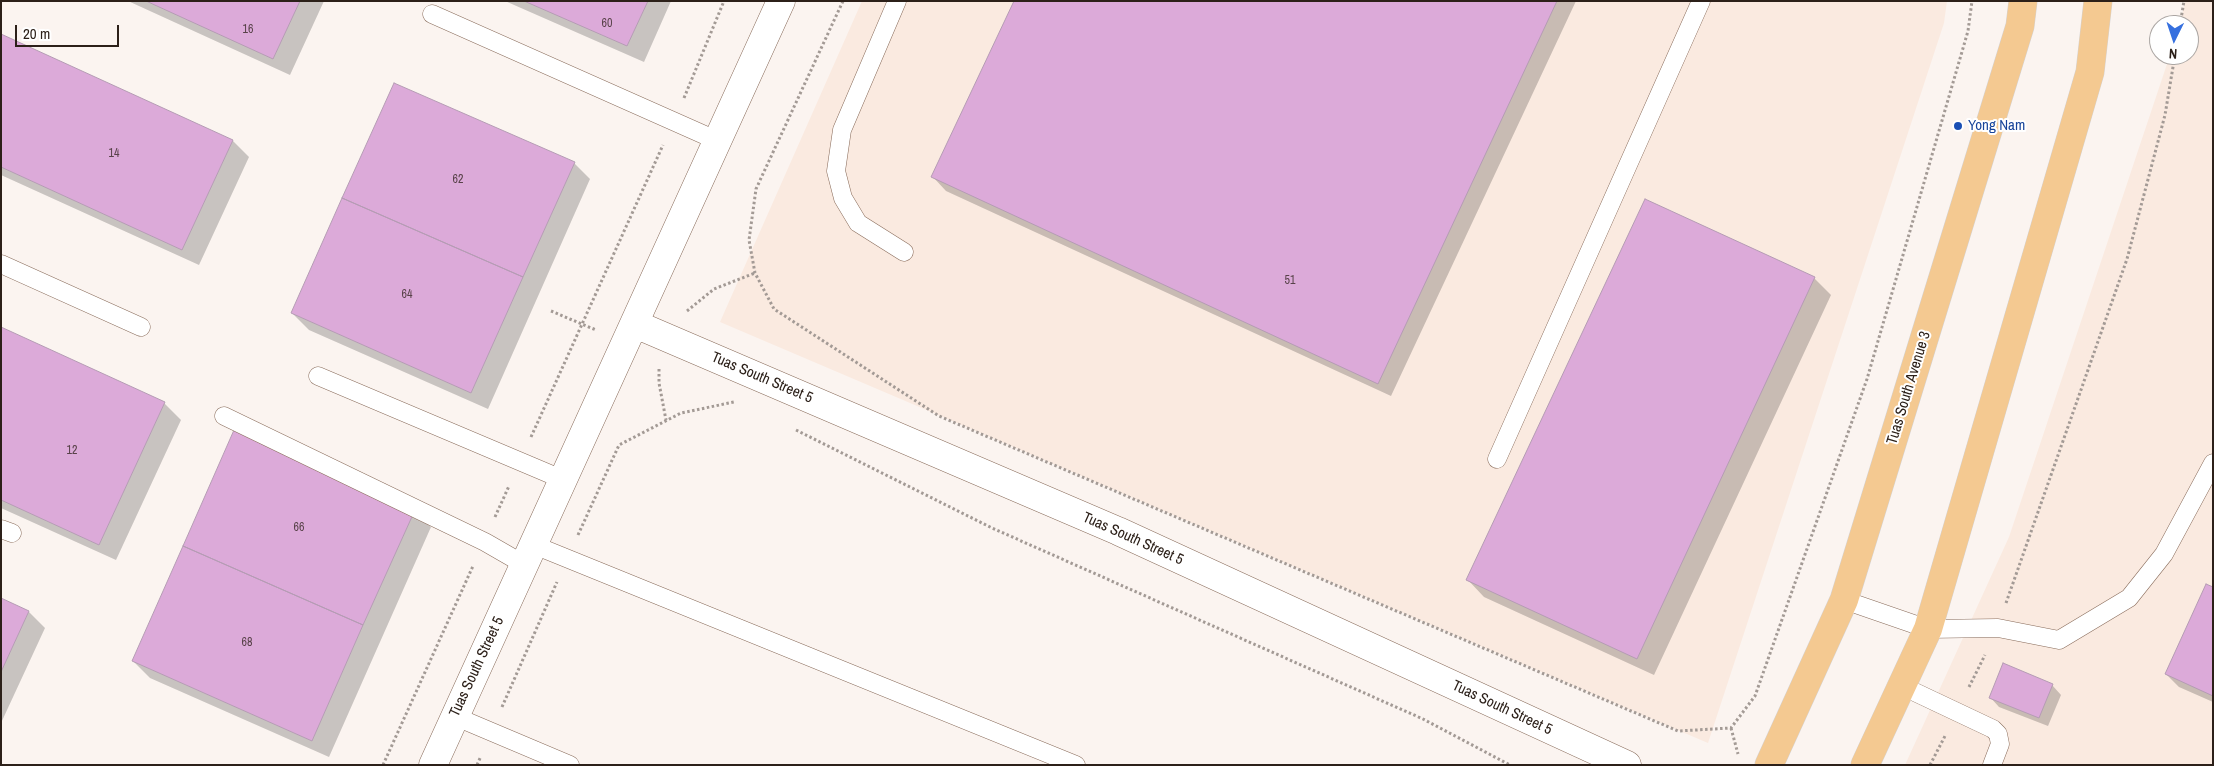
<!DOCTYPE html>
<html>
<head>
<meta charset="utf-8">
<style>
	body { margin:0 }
	#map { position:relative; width:2214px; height:766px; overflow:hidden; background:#fbf4f0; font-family:"Archivo Narrow",sans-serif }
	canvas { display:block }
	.frame { position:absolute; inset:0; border:2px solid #2c2019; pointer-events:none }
	.north { position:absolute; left:2149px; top:15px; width:50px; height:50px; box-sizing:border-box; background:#fff; border:1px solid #aba6a3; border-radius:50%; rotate:184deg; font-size:14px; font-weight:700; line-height:20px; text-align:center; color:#2c2019 }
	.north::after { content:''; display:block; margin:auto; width:18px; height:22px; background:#3670df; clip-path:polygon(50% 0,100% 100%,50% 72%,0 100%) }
	.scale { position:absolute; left:15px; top:25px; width:104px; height:22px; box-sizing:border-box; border:2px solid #2c2019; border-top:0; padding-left:6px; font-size:15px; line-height:18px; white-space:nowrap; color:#2c2019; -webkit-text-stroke:4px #fff; paint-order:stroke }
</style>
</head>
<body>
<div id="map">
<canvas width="2214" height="766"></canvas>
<div class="frame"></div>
<div class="north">N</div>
<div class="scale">20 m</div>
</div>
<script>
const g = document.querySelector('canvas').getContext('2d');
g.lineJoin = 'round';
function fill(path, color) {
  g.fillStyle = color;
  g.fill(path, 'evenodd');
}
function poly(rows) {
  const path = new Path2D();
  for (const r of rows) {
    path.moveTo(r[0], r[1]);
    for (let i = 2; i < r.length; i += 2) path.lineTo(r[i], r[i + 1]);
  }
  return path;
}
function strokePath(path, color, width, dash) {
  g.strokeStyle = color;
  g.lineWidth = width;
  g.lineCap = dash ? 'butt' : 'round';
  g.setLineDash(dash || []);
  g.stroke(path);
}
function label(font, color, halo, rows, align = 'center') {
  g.font = font + ' "Archivo Narrow",sans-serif';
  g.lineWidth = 4;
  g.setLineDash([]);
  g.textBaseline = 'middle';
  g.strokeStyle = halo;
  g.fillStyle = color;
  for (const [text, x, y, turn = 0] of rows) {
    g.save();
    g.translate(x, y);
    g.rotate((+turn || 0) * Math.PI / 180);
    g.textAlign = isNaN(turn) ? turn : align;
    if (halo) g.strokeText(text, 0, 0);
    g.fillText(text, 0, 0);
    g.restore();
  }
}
fill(poly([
	[862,1,1947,1,1944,23,1708,743,720,322],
	[2185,1,2213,1,2213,765,1905,765,2009,537,2170,55,2189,55,2189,25,2180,25]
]), '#faeae0');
fill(poly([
	[128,1,324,1,290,75],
	[505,1,671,1,644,62],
	[1015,1,1576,1,1391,396,946,191,933,177],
	[1,35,233,141,249,157,199,265,1,175],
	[574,163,590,179,488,409,309,330,292,313],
	[1645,201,1814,278,1831,295,1654,675,1484,597,1468,580],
	[1,329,164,403,181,420,116,560,1,508],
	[414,511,431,527,329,757,150,678,133,661],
	[2213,588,2213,702,2179,687,2166,674],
	[1,599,29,612,45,628,1,723],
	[2052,685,2061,695,2048,726,1999,707,1990,697]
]), '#0003');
const building = poly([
	[146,1,300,1,273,59,146,1],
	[524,1,648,1,627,46,524,1],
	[1014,1,1557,1,1378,384,931,177,1014,1],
	[1,34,233,140,182,250,1,167,1,34],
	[394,83,575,162,523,277,342,198,394,83],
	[342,198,523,277,471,393,291,313,342,198],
	[1645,199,1815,277,1637,659,1466,580,1645,199],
	[1,327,165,402,99,545,1,500,1,327],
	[234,430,415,510,363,625,183,546,234,430],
	[183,546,363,625,312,741,132,661,183,546],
	[2206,584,2213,587,2213,696,2165,674,2206,584],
	[1,598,29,611,1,672,1,598],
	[2003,663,2053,684,2039,718,1989,698,2003,663]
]);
fill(building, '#dcaad9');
strokePath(building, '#b59cb4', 1);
const service = poly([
	[897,1,842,130,836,171,843,198,858,223,904,252],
	[432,14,718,141],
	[1,264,141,327],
	[318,376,564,480],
	[224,416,485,542,525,565],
	[1497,459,1701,1],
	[1,529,12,533],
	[534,545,1076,765],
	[1844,600,1928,629,1998,628,2059,640,2129,598,2164,554,2213,463],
	[1902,686,1993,729,1998,734,2000,744,1992,765],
	[454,716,570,765]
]);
const minor = poly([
	[635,324,1118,531,1627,765],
	[433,765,781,1]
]);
const primary = poly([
	[1769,765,1844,600,2020,26,2023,1],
	[1865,765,1928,629,2090,72,2098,1]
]);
strokePath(service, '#896c5b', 19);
strokePath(minor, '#896c5b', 29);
strokePath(primary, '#d5d2d1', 29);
strokePath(poly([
	[843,1,756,189,749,240,755,273,774,309,939,416,1678,731,1731,728,1755,696,1867,379,1968,31,1972,1],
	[2180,25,2184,1],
	[684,98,724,1],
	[551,311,596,330],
	[687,311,714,289,755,273],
	[659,369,659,383,666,420],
	[796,430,992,528,1423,719,1510,765],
	[531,437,663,145],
	[495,517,509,486],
	[578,535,619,445,681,413,734,402],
	[2006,603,2127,259,2165,115,2175,55],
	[1969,687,1985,655],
	[502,707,557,582],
	[1731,728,1738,754],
	[383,765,473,566],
	[477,765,481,756],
	[1930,765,1945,736]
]), '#a39a95', 3, [2.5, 2.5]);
strokePath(service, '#fff', 18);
strokePath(minor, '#fff', 28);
strokePath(primary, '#f4c991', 28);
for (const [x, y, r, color] of [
	[1958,126,5,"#1a4fb4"]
]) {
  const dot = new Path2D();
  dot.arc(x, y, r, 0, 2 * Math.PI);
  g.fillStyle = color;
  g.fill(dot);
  strokePath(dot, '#fff', 2);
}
label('12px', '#584249', null, [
	["60",607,24],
	["16",248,30],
	["14",114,154],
	["62",458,180],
	["51",1290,281],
	["64",407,295],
	["12",72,451],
	["66",299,528],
	["68",247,643]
]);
label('15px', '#164399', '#fff', [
	["Yong Nam",1968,126]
], 'left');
label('15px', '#2c2019', '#fff', [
	["Tuas South Street 5",762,378,23],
	["Tuas South Avenue 3",1909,388,-73],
	["Tuas South Street 5",1133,539,24],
	["Tuas South Street 5",477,667,-65],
	["Tuas South Street 5",1502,708,25]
]);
</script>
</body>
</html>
